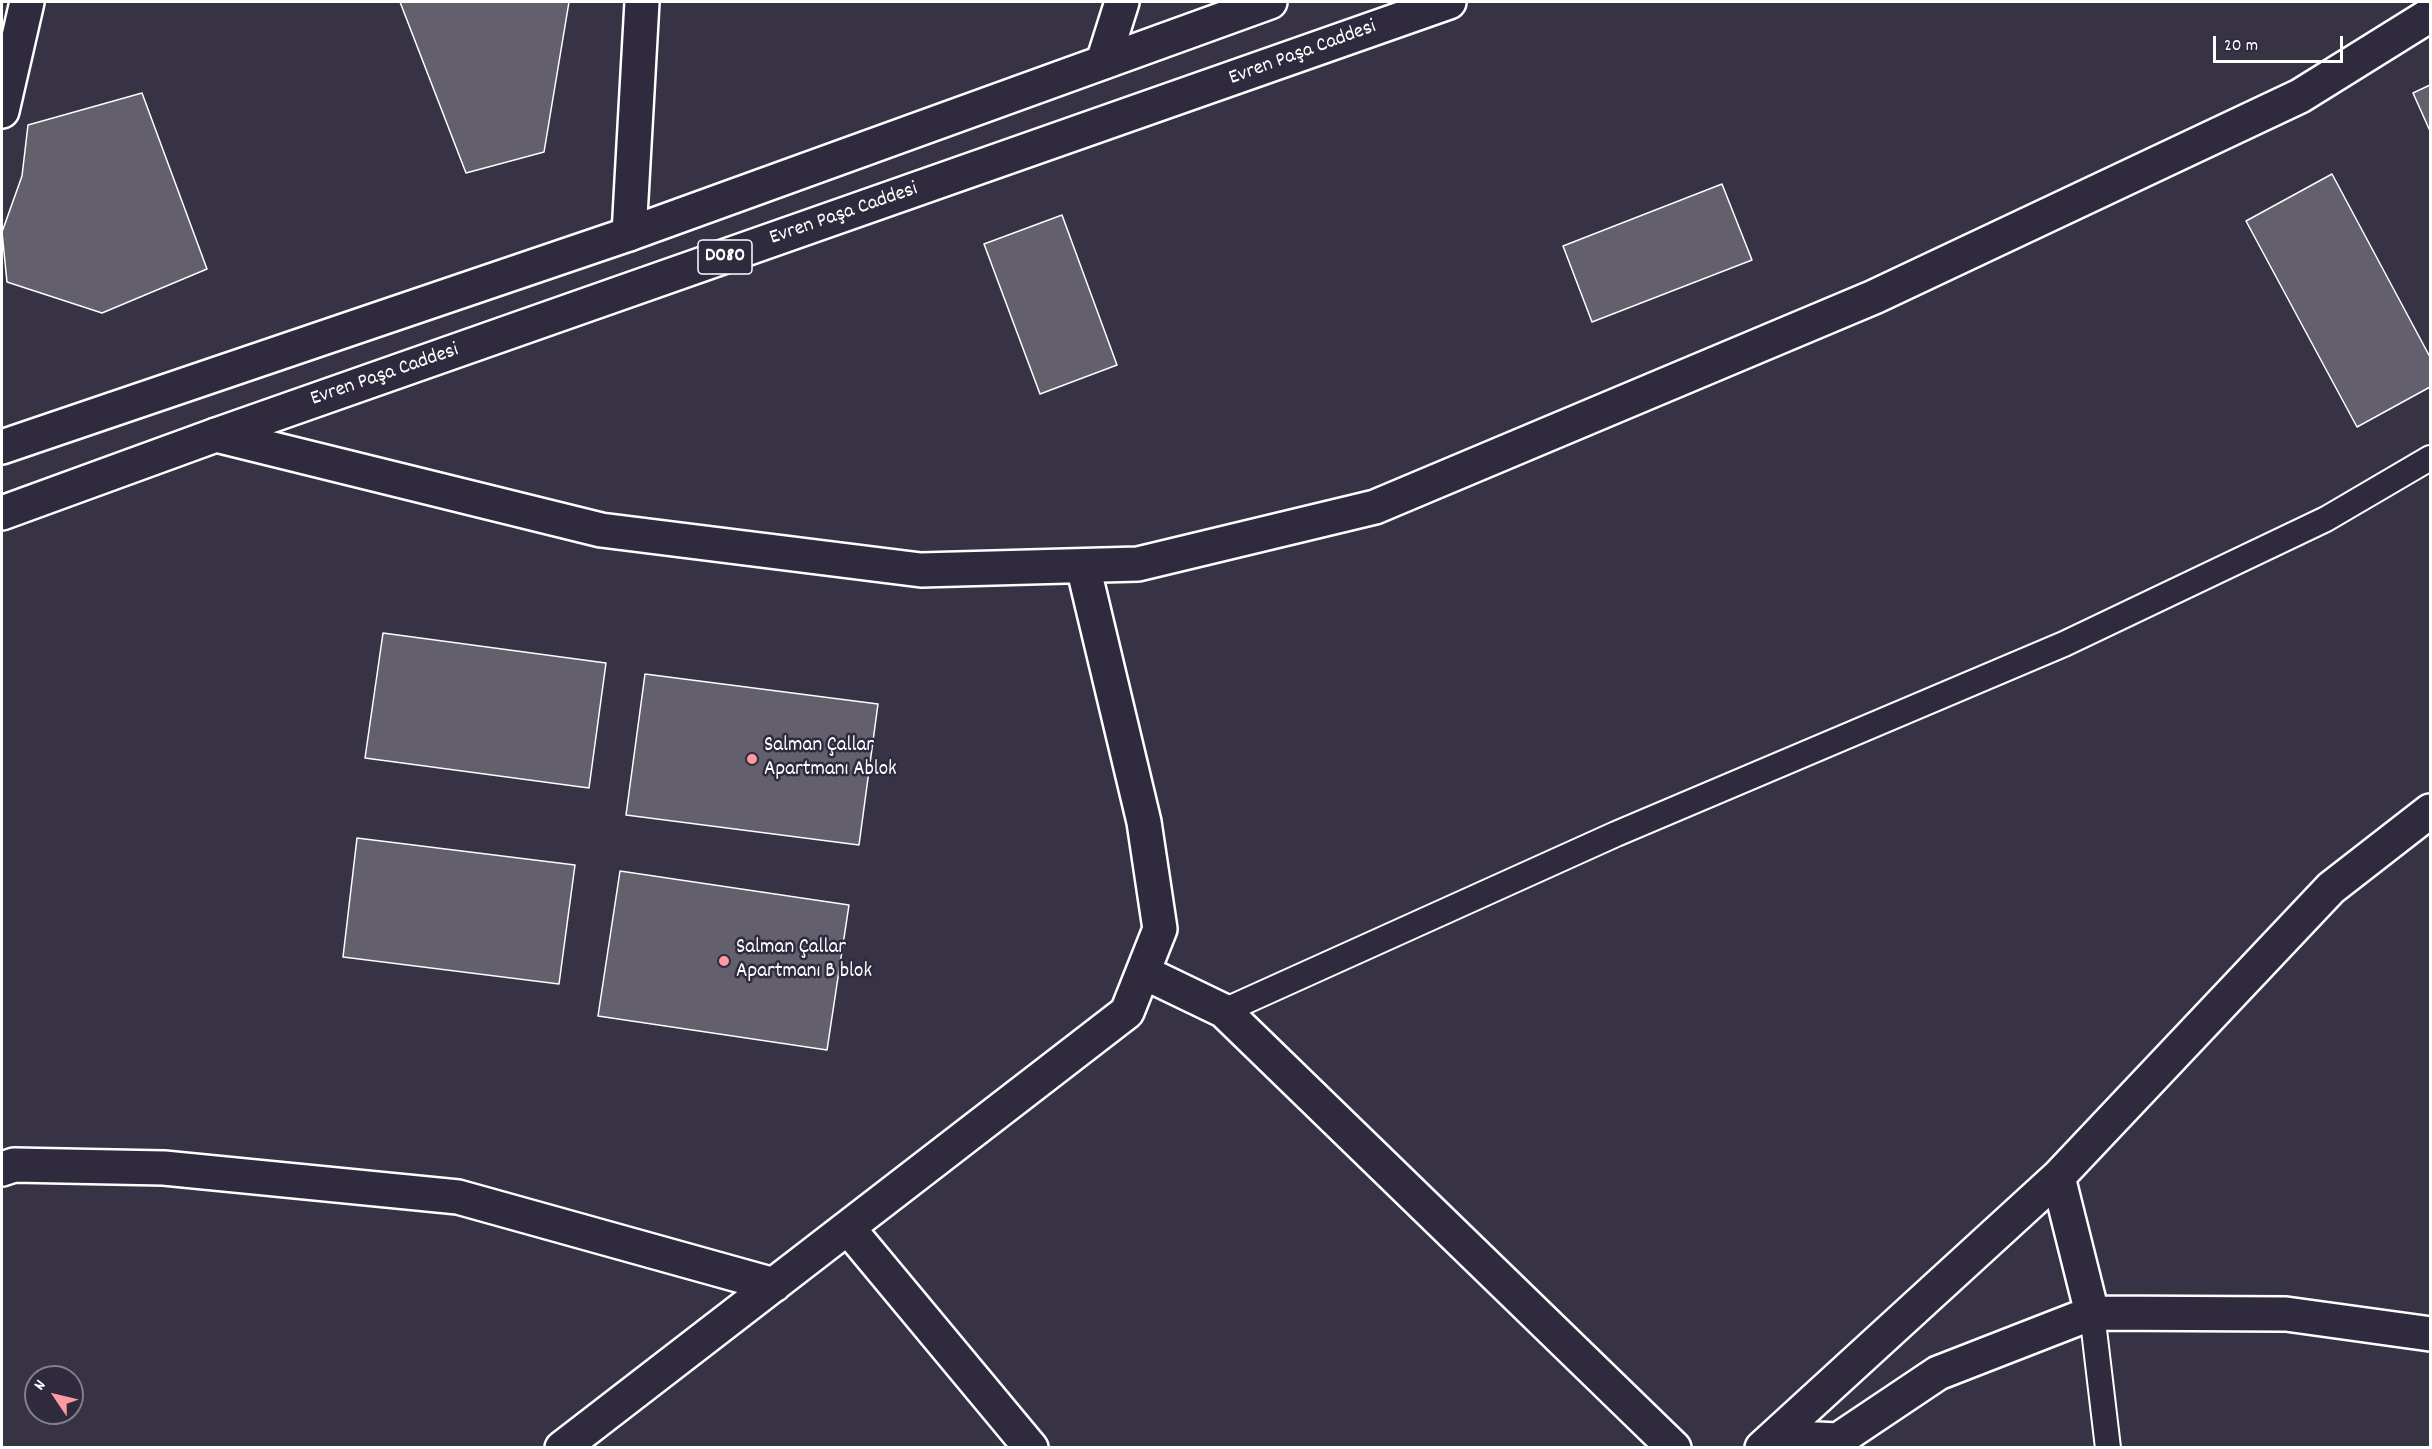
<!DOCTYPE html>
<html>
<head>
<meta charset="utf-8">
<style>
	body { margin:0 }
	#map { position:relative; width:2432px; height:1449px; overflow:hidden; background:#373345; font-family:Dekko,sans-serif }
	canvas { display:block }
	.frame { position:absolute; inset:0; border:3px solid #fff; pointer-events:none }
	.north { position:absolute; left:24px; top:1365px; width:60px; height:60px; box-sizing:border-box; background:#2f2a3d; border:2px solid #827f8b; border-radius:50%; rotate:305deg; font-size:16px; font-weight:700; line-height:24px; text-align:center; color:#fff }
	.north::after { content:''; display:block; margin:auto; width:21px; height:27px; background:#ff9aa2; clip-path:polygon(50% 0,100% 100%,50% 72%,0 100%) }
	.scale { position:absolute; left:2213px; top:36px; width:130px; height:27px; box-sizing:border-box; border:3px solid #fff; border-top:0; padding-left:8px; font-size:18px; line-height:21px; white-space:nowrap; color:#fff; -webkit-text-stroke:4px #2f2a3d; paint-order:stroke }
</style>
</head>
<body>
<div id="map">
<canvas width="2432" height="1449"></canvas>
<div class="frame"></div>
<div class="north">N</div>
<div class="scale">20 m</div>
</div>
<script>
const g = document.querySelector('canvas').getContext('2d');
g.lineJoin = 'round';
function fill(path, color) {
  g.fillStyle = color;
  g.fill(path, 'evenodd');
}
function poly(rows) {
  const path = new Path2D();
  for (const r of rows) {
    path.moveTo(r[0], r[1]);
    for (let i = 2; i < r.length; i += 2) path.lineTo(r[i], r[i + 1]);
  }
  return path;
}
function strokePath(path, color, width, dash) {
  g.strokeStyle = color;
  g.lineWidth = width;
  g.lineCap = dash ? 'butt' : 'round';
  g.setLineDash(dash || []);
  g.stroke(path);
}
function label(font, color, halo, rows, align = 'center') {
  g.font = font + ' Dekko,sans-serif';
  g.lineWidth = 5;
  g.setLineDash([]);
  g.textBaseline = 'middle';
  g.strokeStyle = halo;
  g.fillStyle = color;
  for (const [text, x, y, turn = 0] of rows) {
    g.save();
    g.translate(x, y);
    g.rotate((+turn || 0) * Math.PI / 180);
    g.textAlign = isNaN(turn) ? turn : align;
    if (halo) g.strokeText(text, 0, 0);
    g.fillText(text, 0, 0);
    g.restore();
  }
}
const building = poly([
	[400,2,569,2,544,152,466,173,400,2],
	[2430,85,2430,131,2413,93,2430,85],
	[142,93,207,269,102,313,7,282,2,232,22,176,28,125,142,93],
	[2332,174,2430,357,2430,387,2357,427,2246,221,2332,174],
	[1722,184,1752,260,1592,322,1563,246,1722,184],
	[1062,215,1117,365,1040,394,984,244,1062,215],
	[383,633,606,663,589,788,365,758,383,633],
	[645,674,878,704,859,845,626,815,645,674],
	[357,838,575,865,559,984,343,957,357,838],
	[620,871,849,905,827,1050,598,1016,620,871]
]);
fill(building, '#635f6d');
strokePath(building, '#fff', 1.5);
const service = poly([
	[1224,1011,1616,834,2064,644,2326,519,2430,458],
	[2092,1313,2108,1448]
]);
const minor = poly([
	[1103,62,1122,2],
	[2,111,27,2],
	[629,234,642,2],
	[216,435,601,530,921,570,1138,564,1375,507,1874,297,2300,96,2430,15],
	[1143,972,1224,1011,1674,1448],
	[2,1169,14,1165,164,1168,458,1197,774,1285],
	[2058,1177,2092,1313],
	[848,1228,1031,1448],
	[1774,1437,1838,1440,1938,1373,2092,1313,2286,1314,2430,1334],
	[562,1448,1127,1012,1160,929,1144,822,1083,566],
	[1762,1448,2058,1177,2331,888,2430,811]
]);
const trunk = poly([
	[2,447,629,234,1270,2],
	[2,513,216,435,1449,2]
]);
strokePath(service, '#fff', 28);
strokePath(minor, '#fff', 38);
strokePath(trunk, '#fff', 38);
strokePath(service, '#2f2a3d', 24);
strokePath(minor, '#2f2a3d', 33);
strokePath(trunk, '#2f2a3d', 33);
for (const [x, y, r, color] of [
	[752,759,6,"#ff9aa2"],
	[724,961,6,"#ff9aa2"]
]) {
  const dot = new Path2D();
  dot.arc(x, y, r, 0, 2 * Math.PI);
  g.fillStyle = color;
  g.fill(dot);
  strokePath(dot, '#2f2a3d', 2);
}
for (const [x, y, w] of [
	[725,257,54]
]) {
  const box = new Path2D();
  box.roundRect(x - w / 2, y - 17, w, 34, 4.5);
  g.fillStyle = '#2f2a3d';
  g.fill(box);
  strokePath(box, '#fff', 1.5);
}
label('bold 20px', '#fff', null, [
	["D080",725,257]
]);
label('21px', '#fff', '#2f2a3d', [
	["Evren Paşa Caddesi",1303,54,-20],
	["Evren Paşa Caddesi",844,215,-19],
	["Evren Paşa Caddesi",385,376,-19]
]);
label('21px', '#fff', '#2f2a3d', [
	["Salman Çallar",764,747],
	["Apartmanı Ablok",764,771],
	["Salman Çallar",736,949],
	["Apartmanı B blok",736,973]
], 'left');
</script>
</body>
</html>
